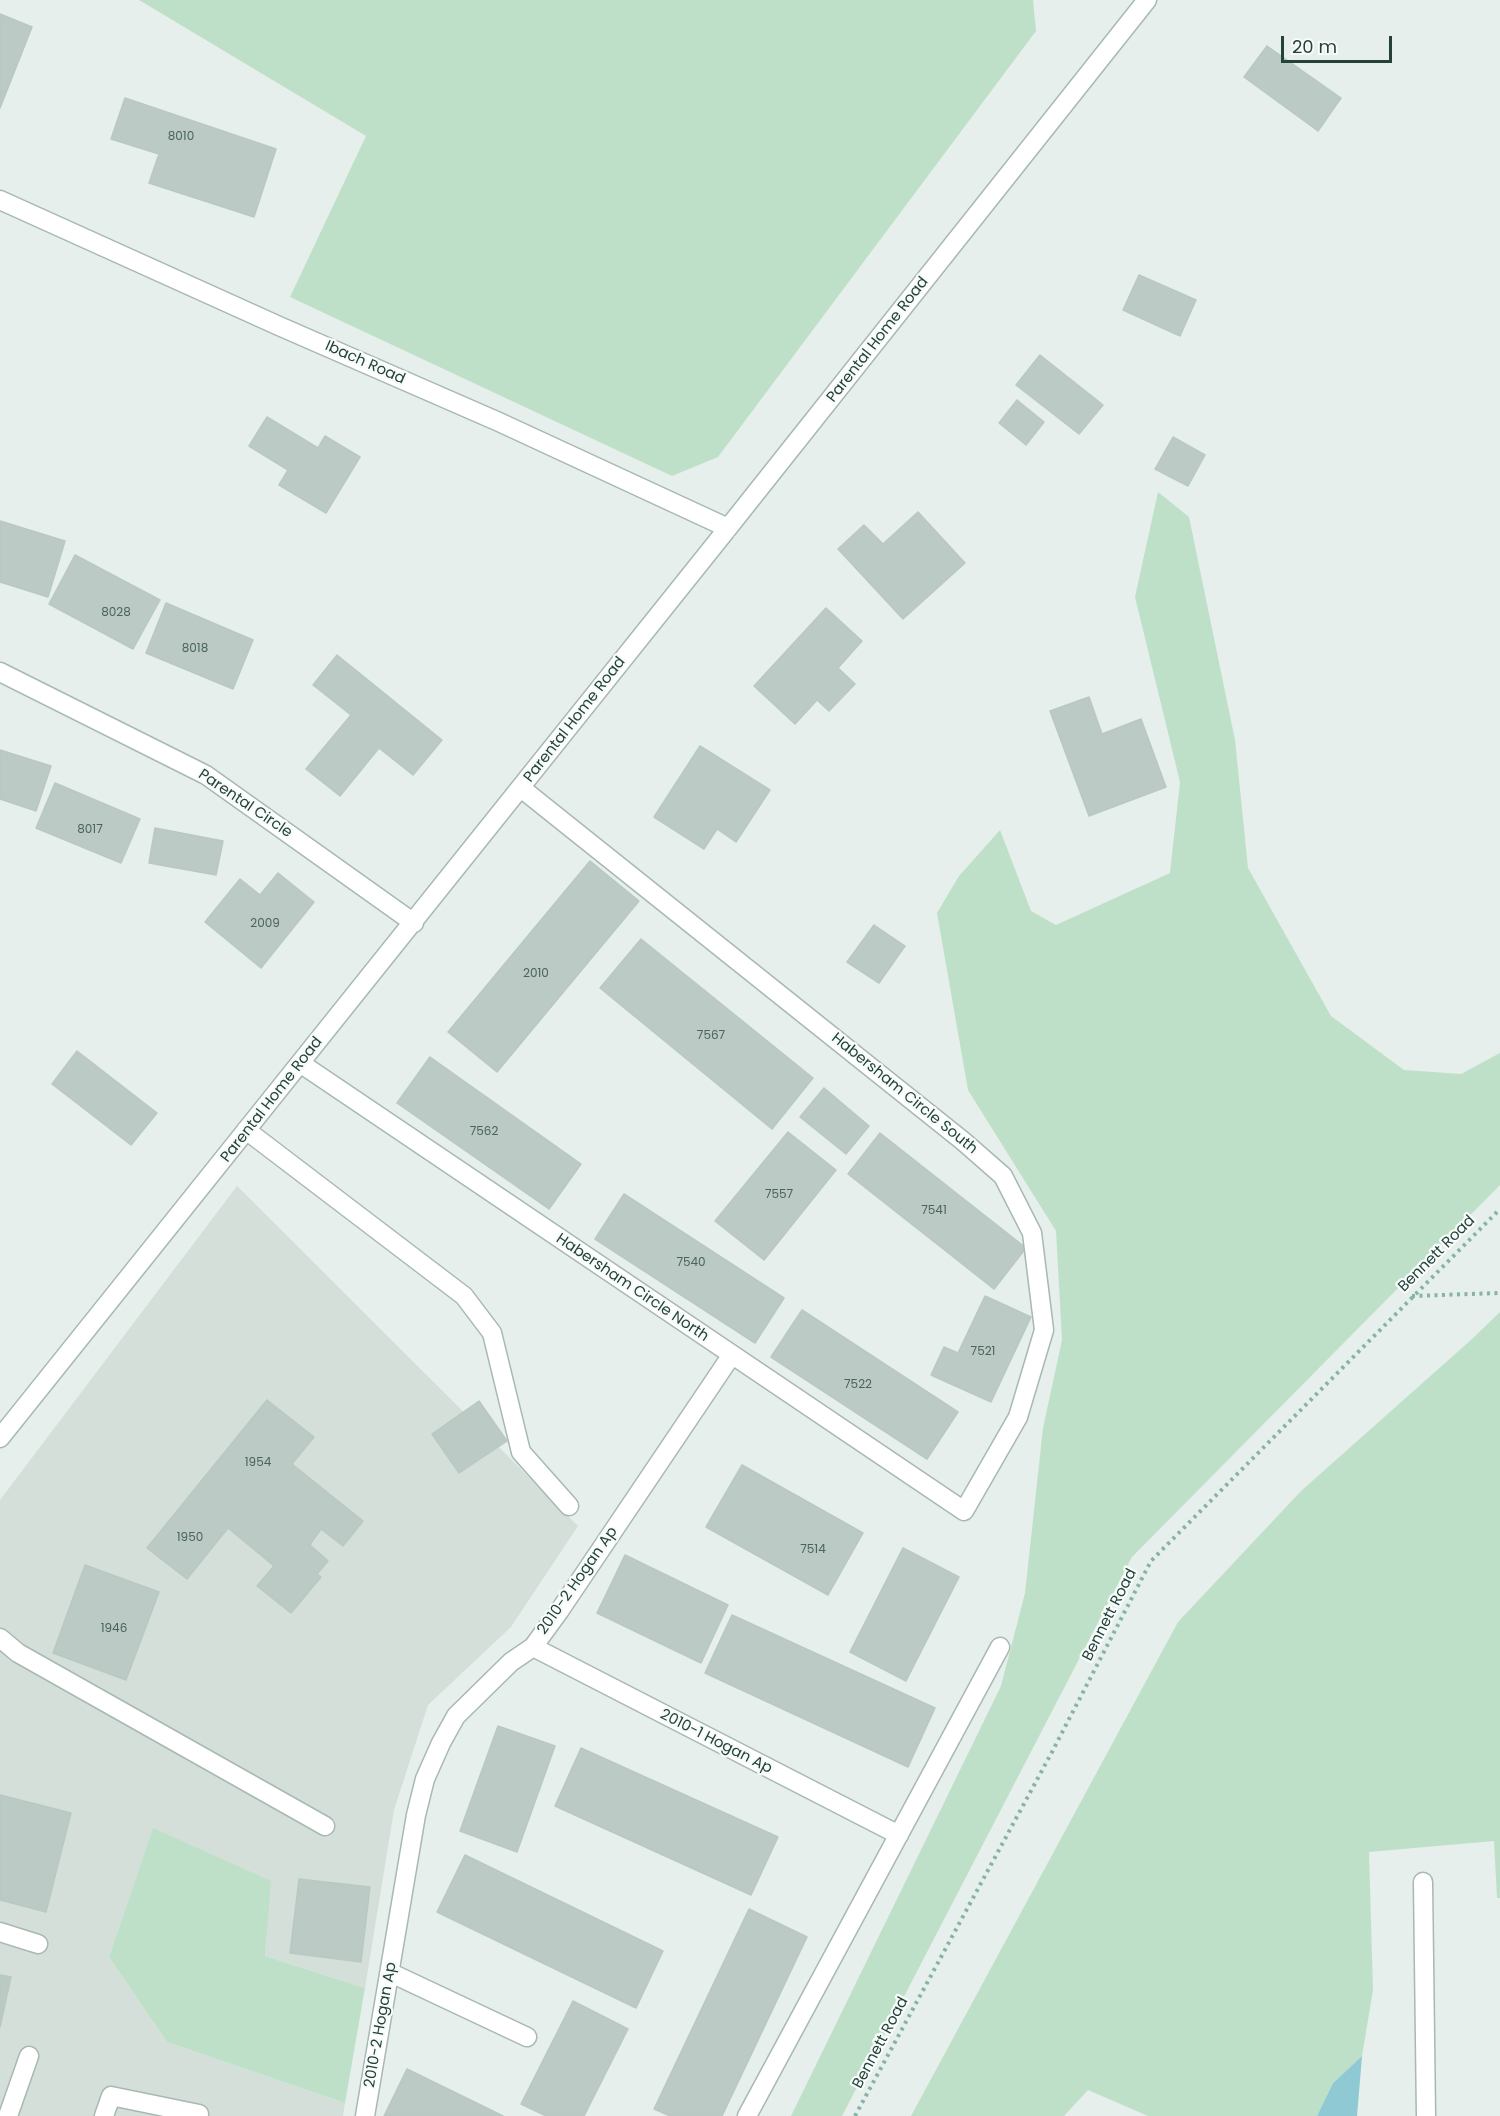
<!DOCTYPE html>
<html>
<head>
<meta charset="utf-8">
<style>
	body { margin:0 }
	#map { position:relative; width:1500px; height:2116px; overflow:hidden; background:#e6efeb; font-family:Poppins,sans-serif }
	canvas { display:block }
	.scale { position:absolute; left:1281px; top:36px; width:111px; height:27px; box-sizing:border-box; border:3px solid #24423a; border-top:0; padding-left:8px; font-size:18px; line-height:21px; white-space:nowrap; color:#24423a; -webkit-text-stroke:4px #f7fbf9; paint-order:stroke }
</style>
</head>
<body>
<div id="map">
<canvas width="1500" height="2116"></canvas>
<div class="scale">20 m</div>
</div>
<script>
const g = document.querySelector('canvas').getContext('2d');
g.lineJoin = 'round';
function fill(path, color) {
  g.fillStyle = color;
  g.fill(path, 'evenodd');
}
function poly(rows) {
  const path = new Path2D();
  for (const r of rows) {
    path.moveTo(r[0], r[1]);
    for (let i = 2; i < r.length; i += 2) path.lineTo(r[i], r[i + 1]);
  }
  return path;
}
function strokePath(path, color, width, dash) {
  g.strokeStyle = color;
  g.lineWidth = width;
  g.lineCap = dash ? 'butt' : 'round';
  g.setLineDash(dash || []);
  g.stroke(path);
}
function label(font, color, halo, rows, align = 'center') {
  g.font = font + ' Poppins,sans-serif';
  g.lineWidth = 4.5;
  g.setLineDash([]);
  g.textBaseline = 'middle';
  g.strokeStyle = halo;
  g.fillStyle = color;
  for (const [text, x, y, turn = 0] of rows) {
    g.save();
    g.translate(x, y);
    g.rotate((+turn || 0) * Math.PI / 180);
    g.textAlign = isNaN(turn) ? turn : align;
    if (halo) g.strokeText(text, 0, 0);
    g.fillText(text, 0, 0);
    g.restore();
  }
}
fill(poly([
	[237,1186,578,1526,511,1627,428,1705,394,1810,365,1988,265,1956,270,1881,153,1829,109,1957,167,2042,345,2103,343,2116,0,2116,0,1500]
]), '#d4dfda');
fill(poly([
	[139,0,1033,0,1036,31,718,457,672,476,290,297,366,136],
	[1158,492,1189,517,1235,740,1248,868,1331,1016,1404,1070,1461,1074,1500,1053,1500,1185,1132,1557,842,2116,791,2116,1001,1686,1025,1593,1043,1428,1062,1340,1056,1231,968,1090,937,913,959,876,1000,830,1031,911,1056,925,1170,873,1180,782,1135,597],
	[1500,1312,1500,1898,1497,1898,1494,1841,1369,1852,1373,1990,1362,2056,1333,2083,1317,2116,1148,2116,1088,2090,1064,2116,911,2116,1178,1622,1301,1491,1472,1339],
	[153,1828,271,1881,265,1956,365,1988,345,2103,167,2042,109,1957]
]), '#bfe0c8');
fill(poly([
	[1362,2056,1357,2116,1317,2116,1333,2083]
]), '#8ec9d4');
const building = poly([
	[0,14,32,27,0,108,0,14],
	[1267,46,1341,98,1318,131,1244,77,1267,46],
	[125,98,276,149,254,217,149,183,159,154,111,139,125,98],
	[1139,275,1196,300,1180,336,1123,310,1139,275],
	[1040,355,1103,405,1079,434,1016,385,1040,355],
	[1017,400,1044,422,1026,445,999,423,1017,400],
	[267,417,318,448,325,436,360,457,326,513,279,485,288,470,249,446,267,417],
	[1173,437,1205,455,1188,486,1155,469,1173,437],
	[918,512,965,563,903,619,838,549,864,525,883,544,918,512],
	[0,521,65,541,48,597,0,582,0,521],
	[75,555,160,600,133,649,49,604,75,555],
	[166,603,253,640,233,689,146,653,166,603],
	[826,608,862,641,838,668,855,684,829,711,817,700,795,724,754,686,826,608],
	[337,655,442,740,413,775,379,748,340,796,306,769,351,715,313,685,337,655],
	[1089,697,1102,734,1141,719,1166,787,1089,816,1050,711,1089,697],
	[700,746,770,790,736,842,717,829,704,849,654,817,700,746],
	[0,750,51,766,36,811,0,799,0,750],
	[55,783,140,819,121,863,36,828,55,783],
	[155,828,223,841,216,875,149,863,155,828],
	[590,861,639,901,497,1072,448,1032,590,861],
	[278,873,314,902,261,968,205,922,240,879,260,895,278,873],
	[874,925,905,946,879,983,847,962,874,925],
	[641,939,813,1078,772,1129,600,988,641,939],
	[77,1051,157,1113,131,1145,52,1084,77,1051],
	[430,1057,581,1164,549,1209,397,1103,430,1057],
	[824,1088,869,1126,846,1154,800,1117,824,1088],
	[788,1132,836,1170,764,1260,715,1221,788,1132],
	[880,1133,1026,1248,994,1289,848,1174,880,1133],
	[624,1194,784,1298,755,1343,595,1239,624,1194],
	[985,1296,1031,1317,991,1402,931,1375,944,1347,958,1353,985,1296],
	[802,1310,958,1412,927,1459,771,1357,802,1310],
	[267,1400,314,1437,292,1464,363,1521,343,1546,321,1529,313,1540,310,1545,328,1561,317,1574,321,1577,291,1613,257,1586,274,1566,228,1528,187,1579,147,1548,267,1400],
	[479,1401,507,1441,459,1473,432,1434,479,1401],
	[742,1465,863,1533,828,1595,706,1527,742,1465],
	[903,1548,959,1577,906,1681,850,1652,903,1548],
	[625,1555,728,1605,701,1663,597,1613,625,1555],
	[85,1565,159,1592,126,1680,53,1653,85,1565],
	[732,1615,935,1708,908,1767,705,1673,732,1615],
	[498,1726,555,1746,517,1852,460,1831,498,1726],
	[581,1748,778,1837,751,1895,555,1806,581,1748],
	[0,1795,71,1813,46,1912,0,1900,0,1795],
	[465,1855,663,1951,636,2008,437,1912,465,1855],
	[299,1879,370,1887,361,1962,290,1953,299,1879],
	[749,1909,807,1937,722,2116,670,2116,654,2109,749,1909],
	[0,1975,11,1977,0,2027,0,1975],
	[573,2001,628,2029,584,2116,546,2116,521,2104,573,2001],
	[407,2069,503,2116,384,2116,407,2069]
]);
fill(building, '#bbcac4');
strokePath(building, '#b8c9c2', 1.5);
const minor = poly([
	[0,200,279,326,499,422,728,528],
	[0,672,206,775,414,923],
	[300,1063,964,1511,1018,1417,1044,1330,1032,1233,1003,1176,963,1141,521,788],
	[246,1130,464,1296,492,1333,521,1452,569,1506],
	[0,1438,728,528,1147,0],
	[0,1638,18,1653,325,1826],
	[533,1647,899,1835],
	[1423,1882,1426,2116],
	[0,1932,38,1944],
	[391,1973,527,2037],
	[8,2116,29,2056],
	[104,2116,111,2096,199,2114],
	[365,2116,416,1815,425,1779,441,1743,456,1716,511,1662,533,1647,560,1610,731,1356],
	[747,2116,1000,1647]
]);
strokePath(minor, '#a8b8b2', 21);
strokePath(poly([
	[1412,1296,1500,1293],
	[855,2116,1052,1752,1151,1561,1500,1209]
]), '#86b3a5', 4, [3, 4.5]);
strokePath(minor, '#fff', 18);
label('12px', '#4a645c', null, [
	["8010",181,137],
	["8028",116,613],
	["8018",195,649],
	["8017",90,830],
	["2009",265,924],
	["2010",536,974],
	["7567",711,1036],
	["7562",484,1132],
	["7557",779,1195],
	["7541",934,1211],
	["7540",691,1263],
	["7521",983,1352],
	["7522",858,1385],
	["1954",258,1463],
	["1950",190,1538],
	["7514",813,1550],
	["1946",114,1629]
]);
label('15px', '#24423a', '#f7fbf9', [
	["Parental Home Road",878,340,-52],
	["Ibach Road",365,363,24],
	["Parental Home Road",575,720,-52],
	["Parental Circle",245,804,34],
	["Habersham Circle South",904,1094,39],
	["Parental Home Road",272,1100,-52],
	["Bennett Road",1437,1254,-45],
	["Habersham Circle North",632,1288,34],
	["2010-2 Hogan Ap",578,1581,-55],
	["Bennett Road",1110,1615,-63],
	["2010-1 Hogan Ap",716,1742,27],
	["2010-2 Hogan Ap",381,2025,-80],
	["Bennett Road",881,2043,-62]
]);
</script>
</body>
</html>
